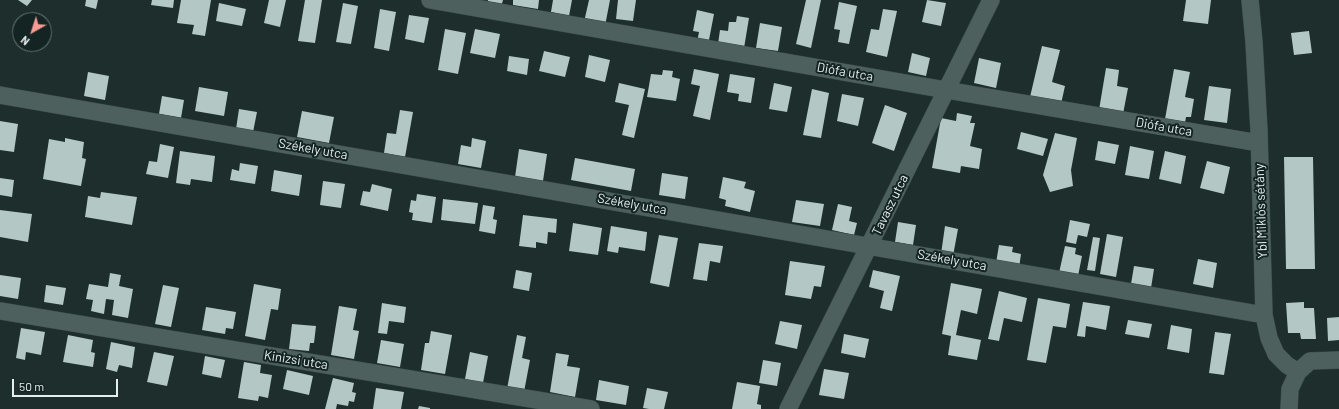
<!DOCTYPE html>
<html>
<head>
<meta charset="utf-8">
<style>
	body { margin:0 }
	#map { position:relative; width:1339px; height:409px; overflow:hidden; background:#1d2e2c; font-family:Barlow,sans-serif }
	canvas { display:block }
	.north { position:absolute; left:12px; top:12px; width:40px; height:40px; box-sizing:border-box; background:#132422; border:1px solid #677573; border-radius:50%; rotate:219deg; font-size:11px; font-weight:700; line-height:16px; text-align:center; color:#e4eeed }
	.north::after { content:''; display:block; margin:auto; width:14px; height:18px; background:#f59c95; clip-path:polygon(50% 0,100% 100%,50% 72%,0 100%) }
	.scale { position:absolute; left:12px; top:379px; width:106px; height:18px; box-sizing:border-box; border:2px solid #e4eeed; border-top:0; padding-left:5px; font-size:12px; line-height:14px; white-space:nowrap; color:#e4eeed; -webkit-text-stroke:3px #132422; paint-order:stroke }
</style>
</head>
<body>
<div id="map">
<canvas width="1339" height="409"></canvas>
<div class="north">N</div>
<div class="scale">50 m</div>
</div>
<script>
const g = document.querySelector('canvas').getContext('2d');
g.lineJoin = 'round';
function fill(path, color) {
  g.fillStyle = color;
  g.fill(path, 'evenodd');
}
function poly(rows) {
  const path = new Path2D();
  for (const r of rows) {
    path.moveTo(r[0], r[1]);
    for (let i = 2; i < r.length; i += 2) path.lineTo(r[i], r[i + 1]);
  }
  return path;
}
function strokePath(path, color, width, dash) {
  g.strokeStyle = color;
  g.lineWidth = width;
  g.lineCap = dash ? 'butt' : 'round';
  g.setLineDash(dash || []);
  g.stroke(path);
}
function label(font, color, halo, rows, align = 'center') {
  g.font = font + ' Barlow,sans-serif';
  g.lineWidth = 4;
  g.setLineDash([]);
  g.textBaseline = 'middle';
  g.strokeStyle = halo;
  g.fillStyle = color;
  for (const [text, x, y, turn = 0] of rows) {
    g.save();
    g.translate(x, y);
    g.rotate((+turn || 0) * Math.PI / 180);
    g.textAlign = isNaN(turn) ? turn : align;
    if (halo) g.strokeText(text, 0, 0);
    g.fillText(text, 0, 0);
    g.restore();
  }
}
fill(poly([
	[18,0,32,0,27,6],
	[86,0,98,0,96,9,85,6],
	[152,0,174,0,173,8,151,5],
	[181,0,211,0,205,36,192,34,194,25,177,23],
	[269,0,286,0,280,27,264,23],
	[305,0,322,0,315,43,298,41],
	[488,0,503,0,501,7,487,4],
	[513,0,539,0,538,9,513,5],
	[553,0,572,0,569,16,551,12],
	[589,0,610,0,605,26,584,22],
	[618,0,636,0,633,21,616,19],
	[806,0,821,0,811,48,796,44],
	[927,0,946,3,941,26,922,22],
	[1186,0,1211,0,1208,24,1183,21],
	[839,2,857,6,849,44,838,42,840,30,834,29],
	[219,3,246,9,242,26,216,21],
	[343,3,358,6,351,44,336,42],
	[380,9,396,12,389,51,374,48],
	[883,9,897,11,887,57,866,52,871,29,879,30],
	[697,10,714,14,708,45,697,42,699,32,693,31],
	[409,15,429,18,424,43,405,39],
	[737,16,749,18,744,48,718,44,720,30,728,31,729,22,736,22],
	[760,23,782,27,778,51,756,48],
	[445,29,466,33,458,74,438,70],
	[475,29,500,34,495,58,470,53],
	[1309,31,1312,53,1294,55,1291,33],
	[1042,46,1060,50,1052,82,1065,86,1061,104,1030,97],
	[544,51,570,57,565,77,539,71],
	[912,53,930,58,926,76,908,72],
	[589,55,610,60,605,82,585,77],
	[509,56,529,59,527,75,507,71],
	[979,58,1001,63,996,88,974,83],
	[1106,68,1119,70,1117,86,1128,88,1123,114,1099,110],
	[694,69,719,74,710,120,693,116,700,86,691,84],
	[1174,69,1190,72,1185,97,1194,99,1191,117,1186,117,1185,123,1165,119],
	[663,70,673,71,672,77,680,79,676,101,647,97,651,74,662,75],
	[88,72,109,76,105,100,84,96],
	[730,74,755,78,751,103,738,101,739,94,727,92],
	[619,83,645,89,634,138,622,135,629,105,615,102],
	[774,83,792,87,787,112,769,109],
	[1209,86,1231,89,1227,123,1204,120],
	[199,87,228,92,224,116,195,111],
	[812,89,829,93,821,138,803,135],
	[842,94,864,98,858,126,837,121],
	[162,96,184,100,181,118,159,114],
	[885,105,907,113,894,151,872,143],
	[239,109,257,112,253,132,236,129],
	[400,110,413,112,405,157,384,153,387,133,396,134],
	[302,111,334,117,329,143,297,137],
	[957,113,972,116,970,123,975,123,970,146,982,149,979,169,961,166,960,173,932,168,941,118,956,121],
	[0,121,18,124,14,152,0,150],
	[1021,132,1048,139,1043,156,1017,149],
	[1055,133,1077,138,1071,170,1073,186,1050,192,1043,175],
	[65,138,84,142,82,158,86,159,81,186,43,179,49,139,65,142],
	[472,138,486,141,481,168,458,164,461,145,471,147],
	[1098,141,1119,145,1115,164,1095,160],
	[160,144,174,147,168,178,146,174,149,161,157,162],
	[1130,146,1154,151,1149,179,1125,175],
	[519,149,547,154,543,181,515,177],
	[180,151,215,156,212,182,191,179,190,185,176,183],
	[1165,151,1186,156,1181,184,1159,179],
	[1284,157,1313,157,1315,269,1286,269],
	[575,158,635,169,631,191,571,180],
	[1207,161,1230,167,1224,194,1200,188],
	[240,163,258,166,255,184,230,180,232,169,239,171],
	[274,170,302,175,299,196,271,191],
	[662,173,688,177,685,199,659,195],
	[723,177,746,182,744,188,755,191,750,212,725,206,726,200,719,198],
	[0,178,14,180,12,197,0,195],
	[323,181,345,184,341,208,320,205],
	[372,184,392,189,388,211,360,205,363,191,370,192],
	[101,192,137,197,132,225,85,217,88,196,100,198],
	[417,194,436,197,432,223,412,220,413,213,409,212,411,200,416,201],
	[443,199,478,203,475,224,441,220],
	[796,200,824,204,820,226,792,222],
	[838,204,852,207,849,221,857,223,854,235,832,230],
	[483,205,495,207,493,219,497,220,495,234,479,231],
	[0,210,32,214,28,242,0,237],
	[523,215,557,219,556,233,548,232,547,244,536,242,536,248,519,246],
	[1070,220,1090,224,1087,237,1078,235,1076,244,1066,242],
	[898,222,916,225,913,245,895,242],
	[573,223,602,228,598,255,569,251],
	[611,226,647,232,645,251,619,247,618,253,607,251],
	[945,226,958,229,953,256,941,254],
	[1107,234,1123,237,1116,277,1100,274],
	[659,235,678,238,669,287,650,283],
	[1093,237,1100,238,1095,271,1087,270],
	[699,243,723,246,720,263,710,261,707,281,693,279],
	[999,245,1013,247,1012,252,1021,254,1019,268,996,263],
	[1065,246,1076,248,1075,254,1082,256,1078,276,1059,273],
	[1198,259,1217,263,1213,288,1193,284],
	[790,261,825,266,821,287,814,286,811,299,785,295],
	[1134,266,1154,269,1151,288,1131,284],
	[516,270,532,273,529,291,513,288],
	[873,270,900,276,892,311,880,308,884,291,869,287],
	[110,273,121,275,119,286,133,289,128,318,112,315,114,300,106,299,104,314,91,311,93,300,86,299,89,284,108,287],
	[0,275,21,278,18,299,0,296],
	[951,283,982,289,977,314,961,310,956,335,981,340,977,360,948,355,951,336,942,334],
	[254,284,281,289,278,310,271,309,265,340,245,336],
	[46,285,66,288,63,305,44,302],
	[163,285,179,288,171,327,155,324],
	[999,291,1027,298,1022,322,1004,318,999,341,988,339],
	[1038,298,1070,304,1066,328,1053,326,1046,363,1027,360],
	[1083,302,1110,306,1106,330,1086,326,1085,337,1077,336],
	[1304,302,1304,308,1314,308,1316,339,1301,339,1300,333,1288,333,1286,303],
	[382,303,406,307,404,323,389,321,387,334,378,333],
	[339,306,357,309,353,330,359,331,354,359,331,355],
	[206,307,236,312,233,329,226,328,225,334,202,330],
	[1339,317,1339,340,1328,341,1327,318],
	[1128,320,1152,324,1149,338,1125,334],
	[780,321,802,325,797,349,775,344],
	[292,324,316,326,314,343,310,343,309,351,289,349],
	[1171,325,1192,329,1189,353,1167,349],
	[21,328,45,332,41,355,26,352,25,360,16,358],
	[431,331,452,335,445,374,421,370,425,343,429,343],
	[1215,332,1231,334,1224,375,1209,373],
	[844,334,869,339,865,358,841,353],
	[68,335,93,340,91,352,95,353,93,367,63,362],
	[517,335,526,337,522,358,530,360,524,392,507,389],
	[381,340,404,344,400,367,377,363],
	[111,342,135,347,132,368,119,365,117,372,106,369],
	[154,352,174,356,167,386,147,382],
	[470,352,488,356,483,383,465,379],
	[556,353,569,355,567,366,580,368,575,397,550,392],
	[205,356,225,360,221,378,202,374],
	[763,360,781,363,777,386,759,383],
	[244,362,261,365,260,373,272,375,268,398,259,396,258,401,238,398],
	[824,369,849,373,844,399,819,395],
	[287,370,313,376,309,395,283,389],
	[333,378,354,383,352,392,356,393,354,402,349,401,348,406,337,404,336,409,325,409],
	[599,380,629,386,626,405,596,400],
	[737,382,760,386,757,404,761,405,761,409,732,409],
	[376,388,404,392,401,409,373,409],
	[647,388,668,392,664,409,649,409,643,408],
	[419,406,430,408,430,409,418,409]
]), '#b3c7c5');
const minor = poly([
	[430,0,946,90,1259,143],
	[1250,0,1254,42,1259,131,1264,315,1269,338,1276,354,1287,365,1298,372],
	[0,95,1264,315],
	[0,311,591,409],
	[788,409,991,0],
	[1289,409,1290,389,1298,372,1310,361,1339,360]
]);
strokePath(minor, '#3b4a49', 18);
strokePath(minor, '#4d605e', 17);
label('13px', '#e4eeed', '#132422', [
	["Diófa utca",845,72,10],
	["Diófa utca",1164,127,10],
	["Székely utca",313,149,10],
	["Székely utca",632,204,10],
	["Tavasz utca",890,205,-64],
	["Ybl Miklós sétány",1261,211,-92],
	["Székely utca",952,260,10],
	["Kinizsi utca",296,360,9]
]);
</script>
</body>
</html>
